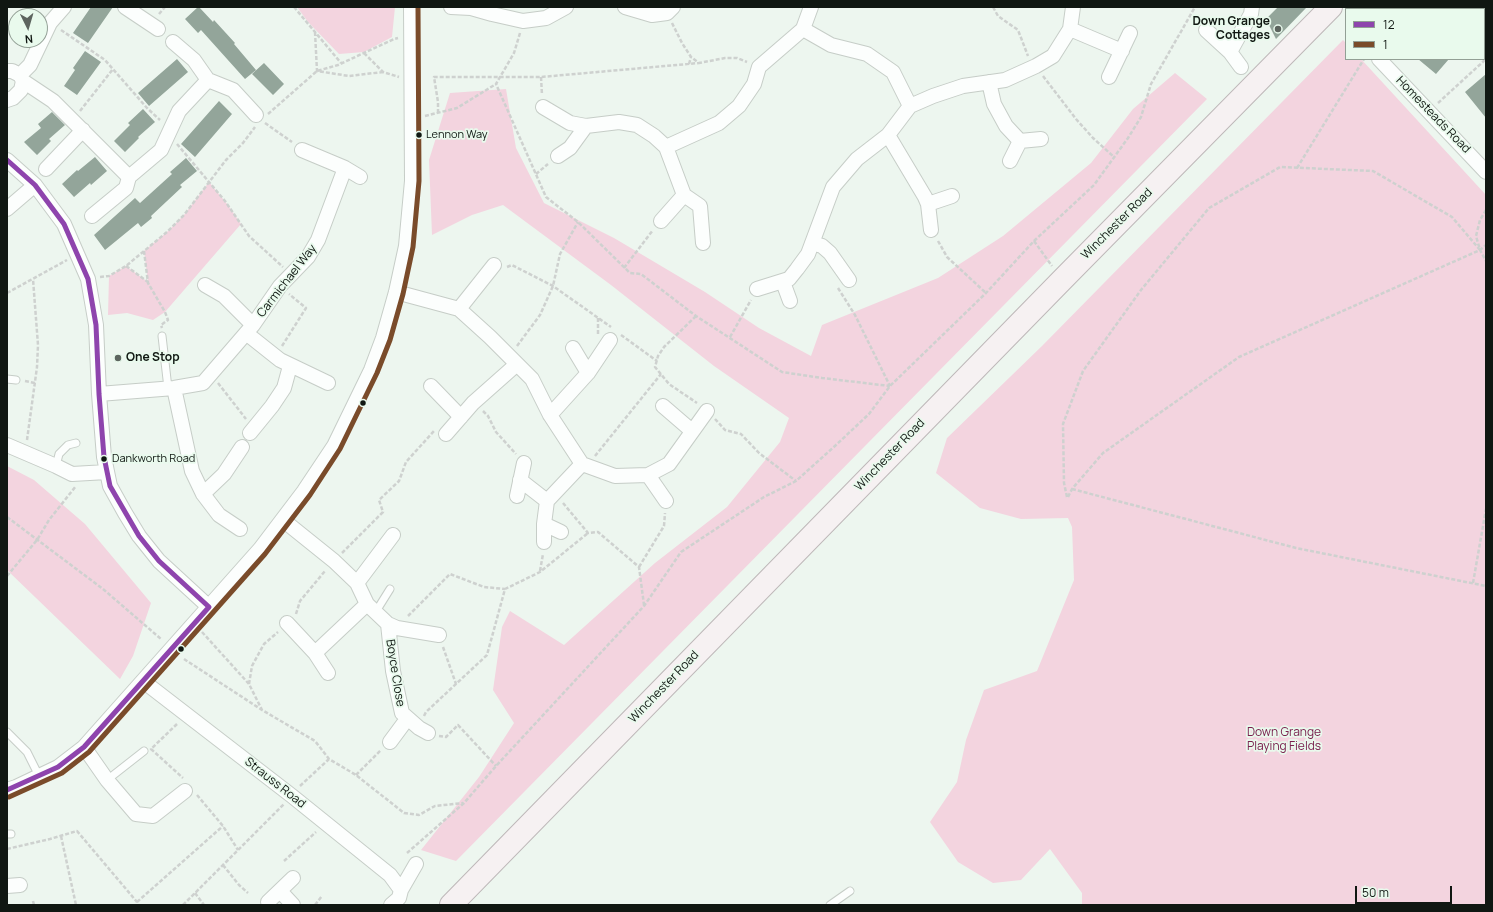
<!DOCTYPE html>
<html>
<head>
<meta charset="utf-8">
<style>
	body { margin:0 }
	#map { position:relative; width:1493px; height:912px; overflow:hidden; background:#edf6ef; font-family:Manrope,sans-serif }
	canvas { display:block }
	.frame { position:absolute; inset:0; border:8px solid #101712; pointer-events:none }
	.legend { position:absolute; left:1345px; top:8px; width:140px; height:52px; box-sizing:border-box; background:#e9faed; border:1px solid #929f95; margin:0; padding:5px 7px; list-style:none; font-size:12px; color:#101712 }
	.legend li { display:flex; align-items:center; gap:8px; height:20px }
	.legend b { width:20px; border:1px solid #929f95 }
	.north { position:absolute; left:8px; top:8px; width:40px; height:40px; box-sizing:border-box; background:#e9faed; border:1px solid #929f95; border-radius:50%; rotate:175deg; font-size:11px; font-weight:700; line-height:16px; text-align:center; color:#101712 }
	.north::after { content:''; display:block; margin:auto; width:14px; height:18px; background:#5d655f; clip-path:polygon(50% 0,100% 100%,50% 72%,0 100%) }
	.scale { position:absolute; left:1355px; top:886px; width:97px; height:18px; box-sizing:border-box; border:2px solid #101712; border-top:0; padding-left:5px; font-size:12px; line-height:14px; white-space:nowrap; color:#101712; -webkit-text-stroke:3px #e9faed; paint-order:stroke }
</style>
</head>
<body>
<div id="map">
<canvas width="1493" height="912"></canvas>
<div class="frame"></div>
<ul class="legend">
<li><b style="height:5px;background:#8e44ad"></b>12</li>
<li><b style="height:5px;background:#7a4b2a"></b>1</li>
</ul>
<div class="north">N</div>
<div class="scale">50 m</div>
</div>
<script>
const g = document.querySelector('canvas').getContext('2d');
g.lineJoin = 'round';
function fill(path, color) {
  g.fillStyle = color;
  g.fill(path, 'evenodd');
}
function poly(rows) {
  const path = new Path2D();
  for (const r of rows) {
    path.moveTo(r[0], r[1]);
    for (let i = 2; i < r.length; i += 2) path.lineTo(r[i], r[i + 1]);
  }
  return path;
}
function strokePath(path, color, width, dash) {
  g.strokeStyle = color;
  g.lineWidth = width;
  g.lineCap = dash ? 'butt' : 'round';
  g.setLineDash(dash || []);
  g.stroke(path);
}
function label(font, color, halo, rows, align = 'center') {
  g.font = font + ' Manrope,sans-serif';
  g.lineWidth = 3.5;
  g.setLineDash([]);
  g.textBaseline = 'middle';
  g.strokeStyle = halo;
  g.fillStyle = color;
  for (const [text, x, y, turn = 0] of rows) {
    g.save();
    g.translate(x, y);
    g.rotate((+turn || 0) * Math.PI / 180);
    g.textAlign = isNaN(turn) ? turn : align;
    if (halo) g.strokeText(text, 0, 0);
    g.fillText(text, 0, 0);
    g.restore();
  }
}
fill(poly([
	[297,7,395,7,392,37,364,52,339,54,308,22],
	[1343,40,1346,43,1346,59,1361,59,1486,195,1486,905,1082,905,1082,893,1050,849,1021,880,993,883,958,862,930,822,957,782,966,740,984,690,1037,671,1074,580,1072,527,1068,518,1021,519,980,508,936,473,947,438,1042,346],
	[1175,73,1207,99,456,861,421,850,479,777,514,723,493,690,502,627,510,611,564,645,655,563,727,507,780,442,789,418,714,366,611,285,503,205,472,215,432,235,429,160,450,93,506,89,516,148,544,203,614,238,705,292,759,328,811,356,822,325,938,278,1003,236,1091,163,1133,109],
	[209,182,228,205,241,224,165,312,153,320,127,313,108,315,109,276,126,266,148,282,144,251,167,232,184,215],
	[7,466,34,480,85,524,151,603,133,656,120,679,7,570]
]), '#f3d4df');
fill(poly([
	[91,7,113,7,88,43,73,33],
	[198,7,199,7,213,22,214,20,235,43,234,44,256,70,245,79,201,30,198,33,185,19],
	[1278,7,1307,7,1276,39,1266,19],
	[85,51,101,62,77,95,64,86,75,70,73,68],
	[177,59,188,72,149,106,138,93],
	[1418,59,1449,59,1436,74],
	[264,63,284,84,273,95,252,74],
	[1486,74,1486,118,1465,92],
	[219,101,232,114,195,157,181,144],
	[143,109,155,122,138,137,139,138,125,152,114,141,130,125,128,123],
	[52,112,65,125,49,139,51,141,37,155,24,142,41,128,38,124],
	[95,157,107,171,91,185,90,183,74,197,62,184,77,170,78,171],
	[186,158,197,171,180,185,182,187,151,216,152,218,141,227,138,223,105,250,94,235,135,198,140,203,172,174,170,172]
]), '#93a59a');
const lane = poly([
	[162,336,168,388],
	[7,379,16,380],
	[56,466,59,454,68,445,76,443],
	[375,613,390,589],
	[7,732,27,752,39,776],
	[107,780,144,751],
	[7,834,11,834],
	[830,905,850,891]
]);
const street = poly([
	[125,7,158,29],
	[451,7,471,8,492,14,523,21,546,18,566,7],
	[625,7,652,15,667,13,673,7],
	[1423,9,1425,7],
	[803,29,831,45,867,54,893,72,910,106],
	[1070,29,1122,51],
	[1206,30,1230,52,1241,67],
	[173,42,194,60,208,80,233,90,256,115],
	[1230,52,1251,14,1252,7],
	[1379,59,1486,172],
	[7,71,12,71,20,75,23,81,21,90,13,98,7,100],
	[20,75,30,65,50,23,64,7],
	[1109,77,1130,33],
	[23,81,53,101,129,177],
	[989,82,994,104,1006,126,1020,141],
	[543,107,570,123,586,126,619,122,637,125,654,136,666,147,719,123,739,106,754,84,759,67,803,29,811,7],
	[888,135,925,197,928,204,931,230],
	[666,147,684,195,700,206,703,243],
	[302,150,345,168,360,177],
	[558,156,570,148,586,126],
	[7,160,35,185,64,224,88,279,96,325,99,394,104,457,110,486,125,513,139,536,159,561,209,607],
	[1010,161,1020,141,1041,139],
	[46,169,83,130],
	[928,204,952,196],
	[7,209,35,185],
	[92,216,126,188,129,177,161,150,179,111,208,80],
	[661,221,684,195],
	[812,243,822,246,830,253,849,280],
	[783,282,790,301],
	[205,285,224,296,253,325],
	[757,289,789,279,797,269,808,254,833,187,857,159,888,135,910,106,933,96,963,86,1005,80,1036,66,1053,56,1070,29,1073,7],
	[396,292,459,309,490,337,532,379,550,415,582,464,615,476,648,475,669,464,707,411],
	[459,309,494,265],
	[246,333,280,360,328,383],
	[573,348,588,373],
	[431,386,461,417],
	[174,388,192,471,203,494,219,515,240,529],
	[99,394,174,388,203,383,253,325,280,286,308,257,318,240,345,168],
	[663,406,692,431],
	[550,415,588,373,610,340],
	[250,433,272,406,284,388,290,366],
	[446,434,473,403,517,364],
	[7,445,56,466,72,474,107,472],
	[648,475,666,501],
	[520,480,547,501],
	[203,494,224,474,242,447],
	[517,496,524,463],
	[283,520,334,561,357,583,367,604,388,624,397,628,439,635],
	[544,524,561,532],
	[544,542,544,524,547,501,582,464],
	[357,583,393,535],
	[287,623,315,653,328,673],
	[388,624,393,671,402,713,419,728,428,733],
	[315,653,367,604],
	[143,681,292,796,390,875,401,890],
	[390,742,407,719],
	[84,747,107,780,136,814,153,816,185,791],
	[7,790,16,787,58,767,84,747,260,549,304,491,334,446,371,370,383,338,396,292,406,246,412,181,411,7],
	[7,886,20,885],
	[280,891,293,905],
	[268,902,293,878],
	[391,905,399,898,401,890,416,864]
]);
const primary = poly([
	[451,905,1062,280,1331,7]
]);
strokePath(lane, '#c6cdc7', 9);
strokePath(street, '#c6cdc7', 16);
strokePath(primary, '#beb8b9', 24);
strokePath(poly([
	[25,7,38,16],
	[294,7,341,63],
	[993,7,998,16,1018,30,1028,56],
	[1356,7,1357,9],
	[159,14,165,7],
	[672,23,682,43,691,57,699,63,725,58,737,58,747,62],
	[61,30,105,60,147,108,160,120],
	[315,32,317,71,349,76,383,72],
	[520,33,514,53,496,84,546,197,578,222,630,273,641,274,696,316,782,372,822,378,890,386],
	[364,53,383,72,399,77],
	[689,64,691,57],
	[1043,76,1076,119,1093,138,1114,157],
	[541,77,542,95],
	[1438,103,1486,59],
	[80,111,113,69],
	[438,113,438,102,434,77,541,77,699,63],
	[268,114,317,71,338,65,394,39,398,38],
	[425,116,457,108,496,84],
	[265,123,292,142],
	[427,135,429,135],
	[177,144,225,201,249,236,283,267],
	[1297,168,1364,59],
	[536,174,548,164],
	[1486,210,1480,220,1476,236,1480,250,1486,261],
	[938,241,947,257,986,293],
	[1034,241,1052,266],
	[144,251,148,283,165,312,168,320,161,325,162,328],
	[126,266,148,282],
	[507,267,512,265,553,286,611,327],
	[624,268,653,230],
	[100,277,109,276,126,266,167,232,184,215,226,160,243,143,255,127],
	[838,288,855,315,890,386],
	[7,293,67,260],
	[696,316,664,347,658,356,655,367,669,384,697,403],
	[598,318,598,334],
	[621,335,657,361],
	[730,337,751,300],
	[282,346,306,308,289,294],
	[517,346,540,315,553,286,560,254,578,222],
	[25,381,35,383],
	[218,383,246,419],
	[483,411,488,416,496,432,516,454],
	[715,419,725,430,741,434,759,453,796,481],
	[27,440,37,367,38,345,33,279],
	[595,456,661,374],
	[1072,489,1296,548,1486,586],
	[1067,497,1064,483,1063,424,1083,371,1141,290,1209,208,1280,167,1373,171,1452,217,1480,250],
	[1068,497,1072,489,1103,453,1239,357,1480,250,1486,245],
	[563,503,588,533,598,532,639,567,644,605],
	[7,517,103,589,161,639],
	[342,553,383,512,379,500,399,481,406,462,434,431],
	[639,567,664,526,665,513],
	[540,571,543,554],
	[7,576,37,540,49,520,76,486],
	[1473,583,1486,509],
	[296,614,300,601,325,571],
	[408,616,450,574,484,587,505,589],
	[202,632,249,684,262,710],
	[443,647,456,684],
	[184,659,262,710,315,741,329,759,356,775,404,813,419,815,435,806,463,803],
	[249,684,252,666,264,644,278,632],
	[424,716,426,712,487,655,505,589,540,572,588,533],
	[177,724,151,749,183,778],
	[439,736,446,737,458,725,496,766],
	[356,775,381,750],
	[300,786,329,759],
	[197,795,223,826,238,850],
	[61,836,76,905],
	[7,849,50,839,77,831,137,902,137,905],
	[407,853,464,803,496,766,644,606,681,552,764,497,796,481,836,445,869,414,890,386,986,293,1034,241,1094,185,1128,138,1141,117,1151,84,1195,7],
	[284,861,316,832],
	[223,865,239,885,248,893],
	[195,893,204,905],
	[33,901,34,905],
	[137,902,223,826],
	[183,905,284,804],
	[315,905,322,896]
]), '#ced1cf', 2.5, [4, 2]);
strokePath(lane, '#fcfefd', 7);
strokePath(street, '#fcfefd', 14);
strokePath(primary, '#f6f1f2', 22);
strokePath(poly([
	[7,160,35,185,64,224,88,279,96,325,99,394,104,457,110,486,139,536,159,561,209,607],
	[7,790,58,767,84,747,209,607]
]), '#8e44ad', 5);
strokePath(poly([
	[9,797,62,773,89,752,265,554,310,495,340,449,377,373,390,340,403,294,413,247,419,181,418,7]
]), '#7a4b2a', 5);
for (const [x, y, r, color] of [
	[1278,29,4,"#5d655f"],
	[419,135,3.5,"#101712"],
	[118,358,4,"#5d655f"],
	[363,403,3.5,"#101712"],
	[104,459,3.5,"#101712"],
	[181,649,3.5,"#101712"]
]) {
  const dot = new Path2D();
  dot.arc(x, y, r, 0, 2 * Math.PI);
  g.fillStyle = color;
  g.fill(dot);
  strokePath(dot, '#e9faed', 1.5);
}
label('11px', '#101712', '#e9faed', [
	["Lennon Way",426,135],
	["Dankworth Road",112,459]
], 'left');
label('bold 12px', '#101712', '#e9faed', [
	["Down Grange",1270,22],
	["Cottages",1270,36],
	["One Stop",126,358,"left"]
], 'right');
label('12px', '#101712', '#e9faed', [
	["Homesteads Road",1433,115,46],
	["Winchester Road",1117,224,-45],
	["Carmichael Way",287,281,-52],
	["Winchester Road",890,455,-46],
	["Boyce Close",395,673,81],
	["Winchester Road",664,687,-46],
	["Strauss Road",275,783,38]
]);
label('12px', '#7a214f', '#e9faed', [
	["Down Grange",1284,733],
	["Playing Fields",1284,747]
]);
</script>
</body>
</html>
